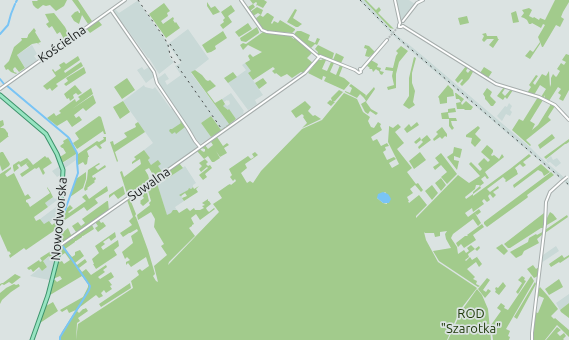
<!DOCTYPE html>
<html>
<head>
<meta charset="utf-8">
<style>
	body { margin:0 }
	canvas { display:block; background:#dbe3e2 }
</style>
</head>
<body>
<canvas width="569" height="340"></canvas>
<script>
const g = document.querySelector('canvas').getContext('2d');
g.lineJoin = 'round';
function fill(path, color) {
  g.fillStyle = color;
  g.fill(path, 'evenodd');
}
function poly(rows) {
  const path = new Path2D();
  for (const r of rows) {
    path.moveTo(r[0], r[1]);
    for (let i = 2; i < r.length; i += 2) path.lineTo(r[i], r[i + 1]);
  }
  return path;
}
function strokePath(path, color, width, dash) {
  g.strokeStyle = color;
  g.lineWidth = width;
  g.lineCap = dash ? 'butt' : 'round';
  g.setLineDash(dash || []);
  g.stroke(path);
}
function label(font, color, halo, rows, align = 'center') {
  g.font = font + ' Ubuntu,sans-serif';
  g.lineWidth = 3.5;
  g.setLineDash([]);
  g.textBaseline = 'middle';
  g.strokeStyle = halo;
  g.fillStyle = color;
  for (const [text, x, y, turn = 0] of rows) {
    g.save();
    g.translate(x, y);
    g.rotate((+turn || 0) * Math.PI / 180);
    g.textAlign = isNaN(turn) ? turn : align;
    if (halo) g.strokeText(text, 0, 0);
    g.fillText(text, 0, 0);
    g.restore();
  }
}
fill(poly([
	[359,0,364,0,393,32,405,42,407,43,424,57,531,148,539,156,566,179,569,182,569,186,398,40,382,24],
	[396,0,409,0,415,4,401,21],
	[137,1,138,1,164,38,168,45,170,58,174,62,159,74,149,58,148,58,127,29,124,25,123,25,113,11,115,9,119,13],
	[188,29,209,59,191,73,229,124,221,130,211,116,201,123,211,137,200,144,157,82,157,79,165,73,169,79,165,81,167,85,181,75,175,66,181,63,168,44],
	[32,45,37,54,34,56,37,60,26,69,17,55],
	[245,63,251,71,248,73,263,95,255,100,257,104,248,110,228,83,246,70,242,65],
	[142,67,144,70,149,67,153,72,155,76,146,83,137,70],
	[144,85,145,87,153,89,155,87,171,109,172,108,198,148,163,173,155,163,151,165,148,160,150,158,144,150,153,143,123,101],
	[231,93,244,111,243,112,244,113,236,119,229,110,228,110,222,106,225,104,227,106,230,104,229,100,228,101,227,100,224,102,222,99],
	[509,103,512,106,510,110,512,112,510,116,506,114,502,121,497,116,505,106,507,107],
	[76,154,76,160,65,168,63,163],
	[551,156,553,160,557,158,561,163,556,167,550,162,548,163,546,160],
	[61,165,62,174,57,177,52,171],
	[185,166,196,183,193,185,193,187,181,196,184,201,175,207,178,212,168,219,156,180,159,177,163,182],
	[61,194,60,198,48,207,45,203,53,197,55,199],
	[60,204,59,216,50,222,44,224,40,219],
	[556,246,559,251,541,263,543,255],
	[57,247,57,252,54,255,54,257,56,257,51,279,49,280,30,276,40,268,42,271,47,267,43,261,53,254,51,251],
	[569,294,569,303,560,310,556,303]
]), '#c9d9d7');
fill(poly([
	[38,0,67,0,64,6,56,11,50,5,46,6,43,5,38,9,36,8,33,5,32,1,37,1],
	[72,0,78,0,92,21,88,24,82,15,79,24,74,21,71,16,75,12,78,11,79,13,80,13,80,11],
	[250,0,264,0,267,2,263,8,257,5,256,6,257,3,256,2,253,4,255,7,250,11,248,7,253,4],
	[364,0,366,0,376,10,379,7,381,10,378,13,394,29,390,28],
	[555,0,569,0,569,2,563,12,561,17,564,19,560,27,556,25,543,47,542,47,538,37,545,25,543,24,541,28,532,23,531,24,529,24,527,20,524,18,521,17,524,13,522,10,529,8,532,10,529,16,533,18,534,17,539,20,540,18,545,20],
	[207,2,211,8,215,6,220,12,213,15,207,6],
	[164,3,170,11,167,13,168,16,161,21,163,24,173,17,174,19,173,20,175,23,176,22,180,28,166,38,149,14],
	[231,5,235,11,228,16,232,22,223,29,220,25,224,22,223,20,225,18,221,12],
	[257,7,263,10,261,15,258,13,253,16,250,12],
	[295,9,297,10,293,18,302,24,298,27,296,27,287,22],
	[516,11,519,22,513,23,511,13],
	[54,13,65,27,70,37,65,41,60,32,57,34,52,26,49,28,46,24,49,22,45,14],
	[267,13,268,13,274,17,271,23,272,24,274,21,278,23,280,20,295,29,295,30,292,33,266,31,263,30,255,19,260,15,263,17],
	[467,16,469,23,460,25,458,18],
	[98,20,102,25,90,33,86,28],
	[248,23,252,29,239,37,235,32],
	[257,27,259,32,259,33,246,42,241,41,240,38],
	[34,28,36,31,35,32,41,42,38,43,40,45,37,43,32,44,17,55,25,68,19,72,15,67,13,69,14,72,17,73,16,74,11,72,8,69,6,70,4,66,9,61,14,47,20,42,22,40,21,38,27,38,28,36,28,35],
	[223,31,227,38,215,46,216,49,211,52,207,53,202,45],
	[297,31,301,31,310,35,308,40,315,43,317,38,320,39,317,45,315,44,311,48,295,35,295,33],
	[263,32,290,36,294,39,295,37,312,53,307,58,313,63,304,73,301,72,292,78,287,74,281,77,276,73,275,74,272,71,275,69,273,67,253,80,248,73,251,71,245,63,250,60,248,56,250,54,253,57,262,52,248,45,243,50,240,45,243,43,246,44],
	[486,33,487,36,497,36,498,39,499,39,493,48,489,45,494,39,487,39,484,42,482,40,484,36,482,34],
	[540,42,540,44,530,59,525,56,530,50,533,52],
	[318,45,334,53,332,60,317,54,318,52,315,49],
	[365,45,369,46,375,52,369,57,365,56,367,49,364,48],
	[401,46,408,51,399,62,396,74,396,88,388,90,387,87,394,85,392,76,393,71,385,70,386,67,393,68,396,56,398,53,396,51],
	[336,53,344,57,341,63,333,60],
	[566,54,569,55,569,90,563,101,559,99,561,95,558,93,561,89,558,87,549,101,544,99,545,95,543,98,541,97,546,89,540,85,534,95,527,93,531,87,529,85,536,75,538,76,533,83,535,85,542,74,546,76,549,71,550,87,551,84,551,78,553,74,556,77,557,76,560,71,557,69,561,63,564,65,566,62,562,60],
	[78,56,80,60,64,71,65,73,81,62,83,66,56,84,58,86,52,91,50,88,47,90,43,86,56,76,52,70,53,69,55,72,61,68,59,65,64,62,66,64],
	[414,57,416,58,412,73,412,83,415,91,413,102,415,105,409,109,403,105,409,96,409,78],
	[323,59,326,60,322,69,327,71,331,62,334,63,330,72,336,75,340,65,343,66,339,76,344,78,350,83,344,90,324,81,326,77,323,76,322,80,308,73,318,60,321,60],
	[371,60,378,64,377,67,381,68,380,71,384,72,382,75,380,74,379,71,377,70,376,69,373,72,372,69,369,69,370,68,366,65],
	[466,66,468,67,466,71,468,73,471,69,474,70,469,79,462,86,460,84,463,80,462,79,458,83,455,80],
	[84,67,86,73,66,86,64,84,68,81,66,78],
	[484,67,492,72,488,78,480,73],
	[195,70,202,75,206,80,208,81,210,80,216,86,207,92,215,103,222,99,225,104,223,106,228,110,229,109,236,119,226,127,226,126,229,124,191,72],
	[233,72,237,77,228,83,224,78],
	[127,78,135,90,122,99,114,87],
	[263,78,267,83,259,89,255,83],
	[351,84,366,95,365,97,374,87,375,89,366,102,371,109,378,113,376,115,370,111,368,114,365,112,361,104,366,101,364,98,360,94,357,98,345,92,345,91,350,93,352,88,349,86],
	[75,85,82,93,78,95,76,93,73,95,74,98,70,101,69,98,67,99,64,94],
	[448,85,453,90,454,96,447,97,447,103,440,104,439,98,438,97],
	[504,87,506,87,502,93,505,96,511,89,513,90,507,99,505,97,503,100,497,96],
	[91,88,93,94,72,109,93,95,96,103,86,111,83,108,74,115,76,118,79,116,82,120,72,127,67,120,57,126,47,118,54,113,56,116,61,113,59,111,75,99,76,102,80,99,78,97],
	[487,88,492,92,490,96,496,102,493,106,491,106,487,101,485,99,485,97,483,94],
	[339,90,343,92,335,101,333,101,335,102,331,106,327,103,330,100,332,101,331,98],
	[344,93,357,99,363,112,370,117,368,121,371,127,374,128,378,122,381,124,380,126,382,130,371,137,373,141,377,139,381,146,387,143,389,146,385,147,386,150,383,152,387,160,394,157,396,159,389,163,392,168,399,164,388,142,389,128,389,126,393,128,398,124,401,127,395,132,404,143,397,149,412,168,407,172,416,184,418,183,423,190,421,192,415,185,410,189,413,193,407,197,409,201,408,201,409,203,419,195,427,205,416,216,416,218,458,175,469,183,480,176,469,164,471,162,480,171,482,169,478,164,484,158,488,162,490,160,481,152,487,145,493,150,493,152,491,155,492,156,494,155,499,159,502,154,504,157,485,172,489,178,487,179,485,176,481,179,484,183,480,186,479,185,476,185,475,189,465,197,466,199,473,194,473,192,480,186,481,188,473,194,473,196,510,169,512,171,510,169,529,154,531,156,523,162,526,165,523,167,520,164,515,168,517,171,517,172,518,174,506,182,505,181,506,180,503,177,487,189,490,192,498,186,499,188,493,192,496,195,493,198,490,194,488,196,490,200,487,202,484,199,482,201,484,204,473,212,472,208,465,213,468,217,457,225,479,209,481,212,477,215,475,213,481,223,478,226,473,219,453,234,451,238,457,247,458,254,464,250,466,253,469,251,467,248,471,245,475,249,479,246,480,248,477,251,475,249,468,254,469,257,465,260,466,261,470,257,472,260,480,255,477,257,482,264,479,267,476,262,467,269,475,277,473,279,477,281,476,284,480,286,478,287,439,261,433,251,451,248,446,239,445,234,447,231,440,232,440,236,435,237,434,233,425,233,424,232,426,240,438,262,477,288,460,310,447,340,76,340,78,324,133,288,131,281,139,275,137,271,140,269,142,271,149,266,146,257,131,267,128,263,126,265,126,262,130,260,127,257,125,259,122,252,133,243,131,236,138,231,137,229,130,233,129,233,123,237,120,233,132,225,129,221,133,217,127,200,130,199,136,214,135,216,136,217,148,250,155,274,153,276,156,281,158,282,154,266,167,255,161,246,164,244,154,227,155,219,151,212,138,220,137,215,150,205,149,203,151,201,147,187,156,180,167,215,171,213,173,210,177,210,179,213,187,208,190,211,194,208,195,210,200,210,204,208,202,206,205,205,202,203,208,199,208,201,209,201,211,204,206,208,207,210,209,212,214,208,215,209,200,220,196,214,191,218,194,224,192,225,192,226,189,228,195,236,169,262,168,265,219,212,213,204,222,198,218,192,228,185,230,184,231,185,236,181,235,179,233,181,230,177,232,175,229,169,248,156,251,159,254,157,252,154,255,152,258,155,245,164,247,168,241,173,247,183,250,181,253,183,261,171,302,129,322,120],
	[385,192,386,193,387,204,383,203,377,198],
	[455,93,456,93,464,99,461,103,462,105,466,101,473,107,471,110,465,110,464,109,457,109,456,103,461,102,459,99,456,99],
	[538,97,543,100,530,121,535,124,532,130,538,125,551,104,555,106,548,117,551,120,526,140,531,145,530,146,512,130,519,119,523,121],
	[123,101,130,112,120,119,113,107],
	[305,101,311,107,308,111,313,116,315,115,321,119,302,128,307,123,303,117,304,116,302,114,296,118,291,111],
	[455,108,456,112,448,113,449,118,456,118,457,121,451,121,452,125,454,128,452,130,449,126,449,119,442,119,441,113,448,112,448,109],
	[99,116,101,117,106,134,104,134,103,131,77,149,73,143,79,139,75,133],
	[211,116,221,130,225,127,226,128,211,137,201,123],
	[3,120,4,125,0,128,3,128,5,129,7,132,8,133,8,136,9,136,0,143,0,121],
	[181,121,185,127,176,134,175,132,178,130,172,134,169,131,170,129,172,129,181,123,180,122],
	[138,122,145,132,115,152,118,161,117,162,110,142,113,141,114,145,127,137,124,133,136,127,135,124],
	[417,122,419,125,407,133,404,129,409,124,411,127],
	[478,126,480,128,475,134,481,140,475,147,471,143,472,138,466,137,466,135],
	[442,127,447,134,447,137,445,136,442,139,440,137,434,141,433,139,438,134,436,132],
	[552,134,555,138,540,149,538,145],
	[427,135,431,140,419,149,418,147,423,142,421,140,416,144,414,142,420,137,421,140],
	[103,137,106,137,106,141,100,145,102,148,100,149,96,145,87,151,89,157,88,157,87,164,85,165,83,162,78,165,78,154,97,141,99,142,104,139],
	[217,137,223,146,227,143,229,145,224,148,227,153,220,157,216,151,220,158,214,162,212,162,208,156,204,159,197,151,200,149,202,151,204,152,205,151,205,149,201,148,205,145,208,149,213,145,211,142],
	[68,138,77,153,76,154,62,163,60,157,66,153,63,148,62,148,60,146,64,143,63,141],
	[569,139,569,142,566,144,565,144,546,159,544,157],
	[454,147,462,149,460,158,454,156,454,160,459,161,457,170,447,157,453,153],
	[144,150,150,158,148,160,151,165,158,160,161,164,158,166,163,173,155,178,149,168,145,170,148,175,150,182,128,197,120,172,122,171,124,177,141,164,140,159,132,164,132,162,136,159,134,157],
	[1,152,3,152,10,164,9,166,2,171,0,165,0,153],
	[420,152,426,160,414,169,409,161],
	[441,153,457,174,447,184,441,177,447,172,441,165,435,170,433,167,439,163,435,158],
	[45,156,47,158,48,157,52,163,43,169,45,173,43,175,39,167,36,169,35,168,22,177,20,174,29,168,26,164,30,161,33,165],
	[27,158,30,161,21,167,19,164,17,165,19,168,14,172,13,167,13,165,19,161,20,162],
	[205,159,208,162,206,164,208,166,210,165,212,168,205,174,207,177,203,180,199,175,208,168,207,167,201,172,199,169,202,166,199,163],
	[99,163,100,164,95,167,98,170,105,165,106,167,92,176,93,178,95,177,96,179,94,181,95,182,87,188,88,189,85,191,84,189,87,179,88,170],
	[179,163,183,168,165,180,163,175],
	[541,164,550,172,544,176,542,172,538,170,514,188,513,185],
	[11,167,11,169,5,174,7,177,14,173,25,196,28,194,31,198,26,200,26,202,28,203,30,207,50,193,47,188,47,187,50,191,53,197,45,203,48,207,34,217,36,221,40,219,44,224,49,221,52,225,58,220,58,228,26,250,24,248,10,258,9,255,11,254,9,251,8,252,0,234,0,174],
	[86,172,86,179,83,188,70,197,76,179],
	[551,172,554,175,527,195,528,197,527,198,487,227,484,224,484,222],
	[441,178,446,185,441,191,435,183],
	[432,185,438,193,432,200,425,191],
	[107,186,108,191,95,199,98,203,87,211,84,207,62,222,67,208,70,205,73,208,68,212,69,213,86,201,82,197,86,194,89,199],
	[123,186,125,194,118,199,114,194,109,198,109,195],
	[199,186,196,189,198,192,184,201,182,198,187,196,185,193,181,196,182,197,179,195,188,190,189,188,191,189,193,187,194,189],
	[146,188,149,201,143,206,140,203,141,202,140,201,144,198,139,192],
	[107,201,108,201,109,211,71,237,70,237,70,238,62,243,62,233,68,228,71,235,76,232,72,226,78,222,81,226,85,223,82,219],
	[550,212,553,214,557,219,547,225,546,225,547,218],
	[544,213,544,226,543,228,541,228,510,248,508,248,504,244],
	[567,215,568,217,545,233,545,230],
	[99,220,101,223,103,222,106,226,98,232,95,228,98,226,95,222],
	[482,224,484,227,473,235,476,240,464,248,461,244,458,247,456,243,465,236,468,236,467,235],
	[92,225,94,229,83,236,82,236,82,237,76,241,75,241,75,242,65,249,72,257,75,255,75,252,80,250,84,256,75,263,77,265,85,259,87,262,79,268,82,272,86,269,91,275,106,265,107,267,103,270,105,272,98,277,100,279,111,272,114,277,108,281,109,281,112,285,110,286,112,289,106,293,104,290,101,293,103,296,99,298,96,295,80,307,77,311,79,313,83,309,84,309,86,308,88,311,78,318,80,321,77,323,76,340,59,340,62,332,76,310,69,313,67,309,62,312,60,310,83,297,88,287,88,284,82,276,50,295,53,280,55,280,57,282,62,279,60,276,53,279,58,262,62,261,64,264,70,260,65,253,59,257,60,246,72,238,74,239,74,237,77,235,79,234,81,234,80,233],
	[544,231,543,234,537,239,539,243,524,251,522,255,516,258,515,258,516,257,515,257,510,252,528,242,529,238,536,234,537,235],
	[115,232,116,237,111,241,109,238,103,242,105,244,101,247,103,250,118,240,119,246,114,250,117,255,96,269,93,264,94,264,92,259,99,253,95,246],
	[502,244,508,251,504,255,496,248],
	[51,251,53,255,50,257,49,256,43,261,47,267,42,271,39,267,33,272,31,269,29,270,27,268,39,260,40,262,42,261,40,258],
	[562,255,564,258,569,255,569,257,560,263,559,262,551,267,549,264],
	[533,265,536,269,539,267,538,276,534,278,527,269],
	[15,274,21,277,12,284,9,282,4,285,2,284,0,286,0,284,2,283,3,283],
	[522,276,525,278,524,280,526,281,518,294,516,292,522,283,518,280],
	[531,276,534,281,506,329,510,331,508,336,510,337,509,340,493,340,491,325,501,311,497,308,501,303,505,306,504,308,508,310],
	[487,278,490,280,483,290,486,292,488,289,491,291,485,298,478,289],
	[559,279,563,287,549,295,545,289],
	[503,282,506,286,499,295,495,292,496,290,495,289,496,287,498,288],
	[535,282,536,284,517,319,514,317],
	[130,283,131,288,101,307,99,304],
	[14,284,16,285,19,284,19,285,20,286,11,292,2,300,0,304,0,293,5,289,6,288],
	[540,287,548,296,558,309,551,316,554,319,555,318,569,330,569,337,557,325,545,340,532,340,535,312,538,313,544,298,539,296,536,303,538,290],
	[477,289,482,295,488,309,491,340,448,340,462,310],
	[53,302,58,311,40,323,46,306],
	[569,303,569,318,561,312,560,310],
	[557,327,561,330,557,333,560,336,564,333,566,336,563,339,564,340,546,340]
]), '#a2cb8c');
fill(poly([
	[383,192,388,194,390,197,391,199,389,203,383,203,377,198,378,194]
]), '#79c4f5');
strokePath(poly([
	[16,2,17,0],
	[0,34,8,25,11,14,15,4],
	[0,79,4,84],
	[6,85,68,137],
	[61,222,78,173,77,162,77,153,69,138],
	[61,231,61,244],
	[60,340,60,337,89,290,90,286,62,245]
]), '#79c4f5', 2);
strokePath(poly([
	[387,40,403,21]
]), '#b4bbba', 2, [2, 1]);
const minor = poly([
	[241,0,262,30,267,32,293,35,319,57],
	[395,0,400,23],
	[111,10,154,72,157,83,188,129,195,141,200,147],
	[403,21,417,3,423,0],
	[400,23,399,25,399,27,401,27,403,26],
	[403,26,496,84,539,97,555,105,569,120],
	[320,56,355,70,359,73,361,72,360,69],
	[361,70,387,40],
	[0,89,125,0],
	[59,245,62,244,161,175,305,73,320,56],
	[532,340,532,333,545,224,546,202,550,192,561,182]
]);
const major = poly([
	[0,95,46,134,57,154,63,170,58,256,48,295,32,340]
]);
strokePath(minor, '#a7aead', 4);
strokePath(major, '#3d926c', 5);
strokePath(minor, '#fff', 2);
strokePath(major, '#97e4c1', 3);
strokePath(poly([
	[138,0,165,39,168,45,170,55,174,61,221,128],
	[360,0,398,38,569,185],
	[170,44,181,61]
]), '#414544', 1, [2, 4]);
const minorBridge = poly([
	[561,182,567,177]
]);
strokePath(minorBridge, '#a7aead', 4, []);
strokePath(minorBridge, '#fff', 2);
label('13px', '#171a19', '#dbe3e2', [
	["Kościelna",62,44,-35],
	["Suwalna",149,184,-35],
	["Nowodworska",59,219,-85]
]);
label('13px', '#1e3909', '#dbe3e2', [
	["ROD",471,314],
	["\"Szarotka\"",471,329]
]);
</script>
</body>
</html>
